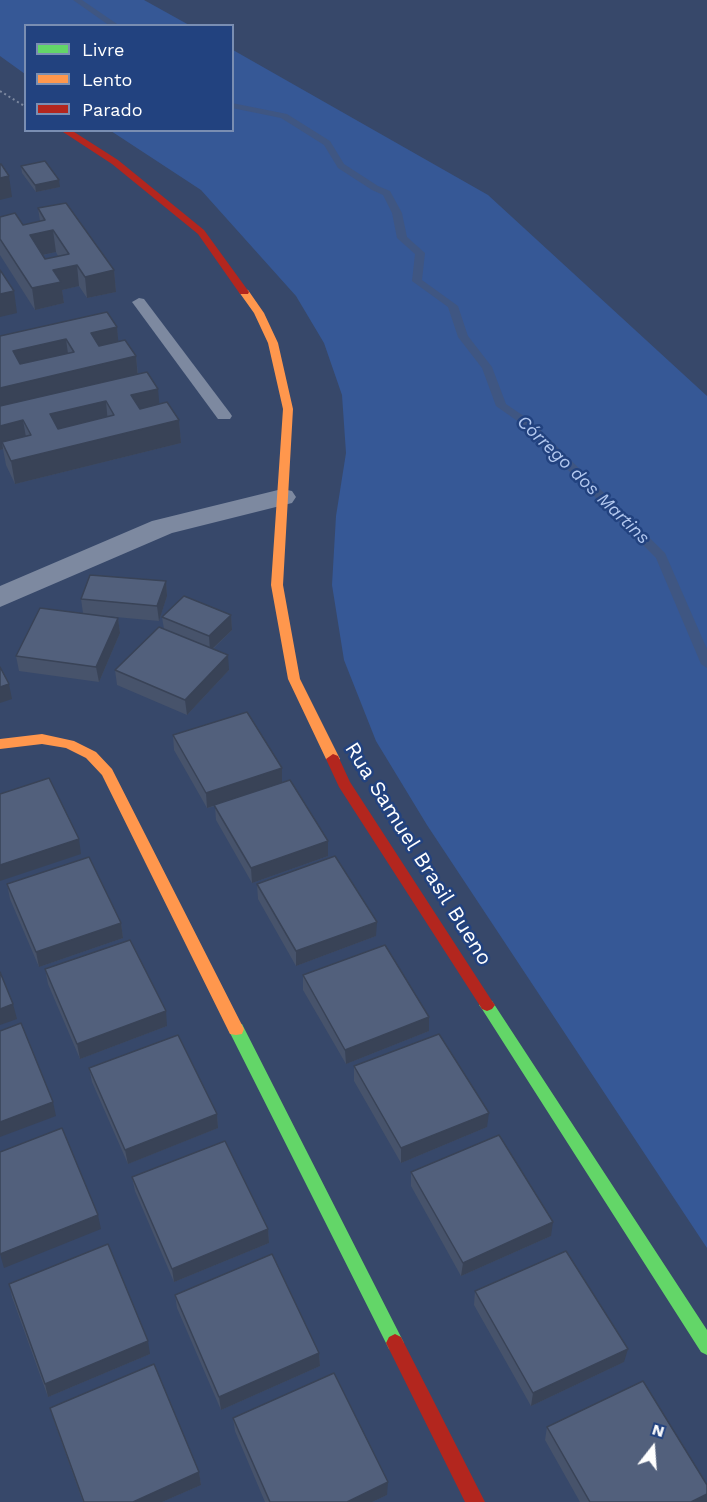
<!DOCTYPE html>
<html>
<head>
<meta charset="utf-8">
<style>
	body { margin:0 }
	#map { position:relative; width:707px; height:1502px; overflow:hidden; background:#37486a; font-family:"Work Sans",sans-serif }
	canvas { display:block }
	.legend { position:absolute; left:24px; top:24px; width:210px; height:108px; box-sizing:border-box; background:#22427f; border:2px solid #7a8eb2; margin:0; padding:8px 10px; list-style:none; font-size:18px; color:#fff }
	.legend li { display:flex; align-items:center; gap:12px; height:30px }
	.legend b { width:30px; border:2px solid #7a8eb2 }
	.north { position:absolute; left:623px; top:1418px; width:60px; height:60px; -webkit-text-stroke:4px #22427f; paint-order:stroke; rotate:17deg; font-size:16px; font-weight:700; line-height:24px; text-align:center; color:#fff }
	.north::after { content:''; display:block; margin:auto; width:21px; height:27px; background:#fff; clip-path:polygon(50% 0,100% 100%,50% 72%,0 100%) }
</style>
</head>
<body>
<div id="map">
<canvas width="707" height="1502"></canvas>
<ul class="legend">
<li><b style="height:8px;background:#63d668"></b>Livre</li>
<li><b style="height:8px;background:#ff974d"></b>Lento</li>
<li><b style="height:8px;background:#b3261e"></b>Parado</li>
</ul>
<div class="north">N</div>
</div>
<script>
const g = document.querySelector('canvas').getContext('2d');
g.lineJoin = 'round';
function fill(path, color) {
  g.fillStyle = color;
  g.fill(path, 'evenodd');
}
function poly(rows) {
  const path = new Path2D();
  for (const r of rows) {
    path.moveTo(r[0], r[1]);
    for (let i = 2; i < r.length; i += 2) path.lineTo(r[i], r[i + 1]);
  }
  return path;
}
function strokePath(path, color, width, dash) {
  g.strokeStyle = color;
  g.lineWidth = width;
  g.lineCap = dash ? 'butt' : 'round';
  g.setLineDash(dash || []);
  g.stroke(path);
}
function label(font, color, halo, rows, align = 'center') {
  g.font = font + ' "Work Sans",sans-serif';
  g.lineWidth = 5;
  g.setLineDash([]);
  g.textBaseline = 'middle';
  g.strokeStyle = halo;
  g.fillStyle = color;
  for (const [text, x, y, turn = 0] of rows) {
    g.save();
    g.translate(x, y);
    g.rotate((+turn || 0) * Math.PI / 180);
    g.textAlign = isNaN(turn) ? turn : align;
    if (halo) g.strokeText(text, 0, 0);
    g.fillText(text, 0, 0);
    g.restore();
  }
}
fill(poly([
	[0,0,144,0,189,25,26,26,25,74,0,56],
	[233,50,488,195,707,396,707,1248,427,825,376,741,344,660,332,585,336,516,346,453,342,395,324,343,296,296,201,190,111,131,232,130]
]), '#365896');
fill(poly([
	[73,0,82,0,120,26,110,26,73,0],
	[232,103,287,114,330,141,344,164,378,186,390,191,402,213,407,237,425,253,422,280,458,306,468,336,492,367,506,404,531,421,665,553,707,649,707,668,701,664,656,558,523,425,496,406,482,368,458,337,448,307,412,281,415,254,397,238,392,213,383,195,372,190,338,168,324,145,281,118,232,108,232,103]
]), '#3f5682');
strokePath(poly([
	[0,91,26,107]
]), '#7d89a0', 2, [2, 3]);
fill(poly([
	[139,298,144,299,230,413,232,416,230,419,218,419,132,302,139,298]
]), '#7d89a0');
fill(poly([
	[282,489,292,491,296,497,292,503,172,533,0,607,0,586,152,521,282,489]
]), '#7d89a0');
fill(poly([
	[487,999,492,1001,707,1330,707,1355,701,1352,482,1009,479,1005,482,1001,487,999],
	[236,1023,242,1024,401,1337,404,1343,401,1349,395,1352,389,1349,228,1029,230,1024,236,1023]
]), '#63d668');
fill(poly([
	[244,289,248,290,264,313,278,343,293,409,283,585,300,679,340,759,333,764,326,759,288,679,271,585,283,409,268,343,254,313,239,292,244,289],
	[42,734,74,741,96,752,112,769,244,1029,242,1034,236,1035,230,1034,102,775,86,758,66,748,42,744,0,749,0,739,42,734]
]), '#ff974d');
fill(poly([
	[60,130,71,130,118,160,204,230,249,292,248,294,240,294,198,234,112,164,60,130],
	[333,754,338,756,350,782,492,1001,495,1005,492,1009,487,1011,482,1009,339,787,326,759,333,754],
	[395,1334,401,1337,485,1502,465,1502,386,1343,389,1337,395,1334]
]), '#b3261e');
fill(poly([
	[21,166,60,187,36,192,22,173],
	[38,208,114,270,116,292,87,298,79,286,62,290,64,303,35,310,0,255,0,217,23,225,40,221],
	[56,252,58,256,45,259,43,255],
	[117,327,118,342,136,356,138,374,159,404,179,420,181,443,15,484,6,465,3,449,0,450,0,336],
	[166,581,167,596,159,621,105,616,118,618,120,633,99,682,19,671,16,656,83,613,81,599],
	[231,615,232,630,213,649,229,670,187,715,117,685,115,670,164,629,162,617],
	[173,735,282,768,282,783,328,856,252,883,216,820,215,806,207,808,174,750],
	[7,884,121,923,123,938,39,967,10,899],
	[257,884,376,936,296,966,258,899],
	[45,969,167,1026,80,1059,48,984],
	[303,975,429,1017,429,1031,346,1064,303,990],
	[354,1066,487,1127,401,1163,354,1081],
	[89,1068,217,1114,218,1128,128,1164,92,1082],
	[411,1172,551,1236,461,1276,411,1186],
	[132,1177,268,1229,269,1243,174,1282,135,1191],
	[9,1284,150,1354,48,1397,12,1297],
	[475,1291,624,1362,531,1406,474,1305],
	[175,1295,319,1353,320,1366,221,1410,177,1308],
	[50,1408,199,1472,201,1485,162,1502,83,1502,54,1421],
	[233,1418,387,1495,372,1502,265,1502,235,1431],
	[547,1427,707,1502,580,1502,545,1440]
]), '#47536b');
fill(poly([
	[9,176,12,197,0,200,0,178],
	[59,180,60,187,36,192,35,185],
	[53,230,56,252,33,257,30,235],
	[77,265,79,286,62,290,64,303,35,310,32,288,53,270],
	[114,270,116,292,87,298,85,277],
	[14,291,17,313,0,317,0,294],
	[117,327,119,349,94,355,91,333],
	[66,339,69,361,16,373,13,351],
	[136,356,138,378,0,411,0,388],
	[158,389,160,411,134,417,131,395],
	[106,401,108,424,53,437,50,414],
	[23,420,27,443,2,442,3,449,0,450,0,426],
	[179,420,181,443,15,484,11,461],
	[166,581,167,596,159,621,157,606],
	[231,615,232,630,210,651,209,636],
	[118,618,120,633,99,682,96,667],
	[228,655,229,670,187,715,185,700],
	[9,684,12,699,0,703,0,687],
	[282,768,282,783,207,808,206,793],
	[79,839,81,854,0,881,0,865],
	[328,841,328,856,252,883,251,868],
	[377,922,376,936,296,966,296,951],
	[121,923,123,938,39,967,36,952],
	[13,1004,17,1019,0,1025,0,1009],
	[166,1011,167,1026,80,1059,77,1044],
	[429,1017,429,1031,346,1064,345,1050],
	[53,1102,56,1116,0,1137,0,1122],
	[489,1113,487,1127,401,1163,401,1148],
	[217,1114,218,1128,128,1164,125,1150],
	[98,1215,101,1229,4,1268,0,1254],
	[553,1222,551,1236,461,1276,463,1263],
	[268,1229,269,1243,174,1282,172,1269],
	[148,1341,150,1354,48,1397,45,1384],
	[628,1349,624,1362,531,1406,533,1393],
	[319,1353,320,1366,221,1410,219,1397],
	[199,1472,201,1485,162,1502,133,1502],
	[388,1482,387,1495,372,1502,347,1502],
	[707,1494,707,1502,691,1502]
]), '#394357');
const building = poly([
	[45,161,59,180,35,185,21,166,45,161],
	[0,164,1,164,9,176,0,178,0,164],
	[66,203,114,270,85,277,77,265,53,270,61,282,32,288,0,239,0,217,15,213,23,225,45,220,38,208,66,203],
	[53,230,69,254,45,259,30,235,53,230],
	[0,270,14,291,0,294,0,270],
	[107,312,117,327,91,333,99,346,125,340,136,356,0,388,0,336,107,312],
	[66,339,74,352,20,364,13,351,66,339],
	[147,372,158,389,131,395,140,409,167,402,179,420,11,461,2,442,31,435,23,420,0,426,0,406,147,372],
	[106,401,114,415,58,429,50,414,106,401],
	[90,575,166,581,157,606,81,599,90,575],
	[184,596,231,615,209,636,162,617,184,596],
	[40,608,118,618,96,667,16,656,40,608],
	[159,627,228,655,185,700,115,670,159,627],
	[0,667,9,684,0,687,0,667],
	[247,712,282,768,206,793,173,735,247,712],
	[49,778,79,839,0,865,0,794,49,778],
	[290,780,328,841,251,868,214,805,290,780],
	[335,856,377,922,296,951,257,884,335,856],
	[89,857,121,923,36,952,7,884,89,857],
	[130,940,166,1011,77,1044,45,969,130,940],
	[385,945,429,1017,345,1050,303,975,385,945],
	[0,972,13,1004,0,1009,0,972],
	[21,1023,53,1102,0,1122,0,1031,21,1023],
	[439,1034,489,1113,401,1148,354,1066,439,1034],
	[178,1035,217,1114,125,1150,89,1068,178,1035],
	[62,1128,98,1215,0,1254,0,1152,62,1128],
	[499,1135,553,1222,463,1263,411,1172,499,1135],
	[225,1141,268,1229,172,1269,132,1177,225,1141],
	[108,1244,148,1341,45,1384,9,1284,108,1244],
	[566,1251,628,1349,533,1393,475,1291,566,1251],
	[272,1254,319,1353,219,1397,175,1295,272,1254],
	[154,1364,199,1472,133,1502,84,1502,50,1408,154,1364],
	[334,1373,388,1482,347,1502,270,1502,233,1418,334,1373],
	[643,1381,707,1485,707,1494,691,1502,590,1502,547,1427,643,1381]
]);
fill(building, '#52607c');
strokePath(building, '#394357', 1.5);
label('italic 18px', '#b3c8ef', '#22427f', [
	["Córrego dos Martins",583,480,44]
]);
label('21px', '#fff', '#22427f', [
	["Rua Samuel Brasil Bueno",418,854,58]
]);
</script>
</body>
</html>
